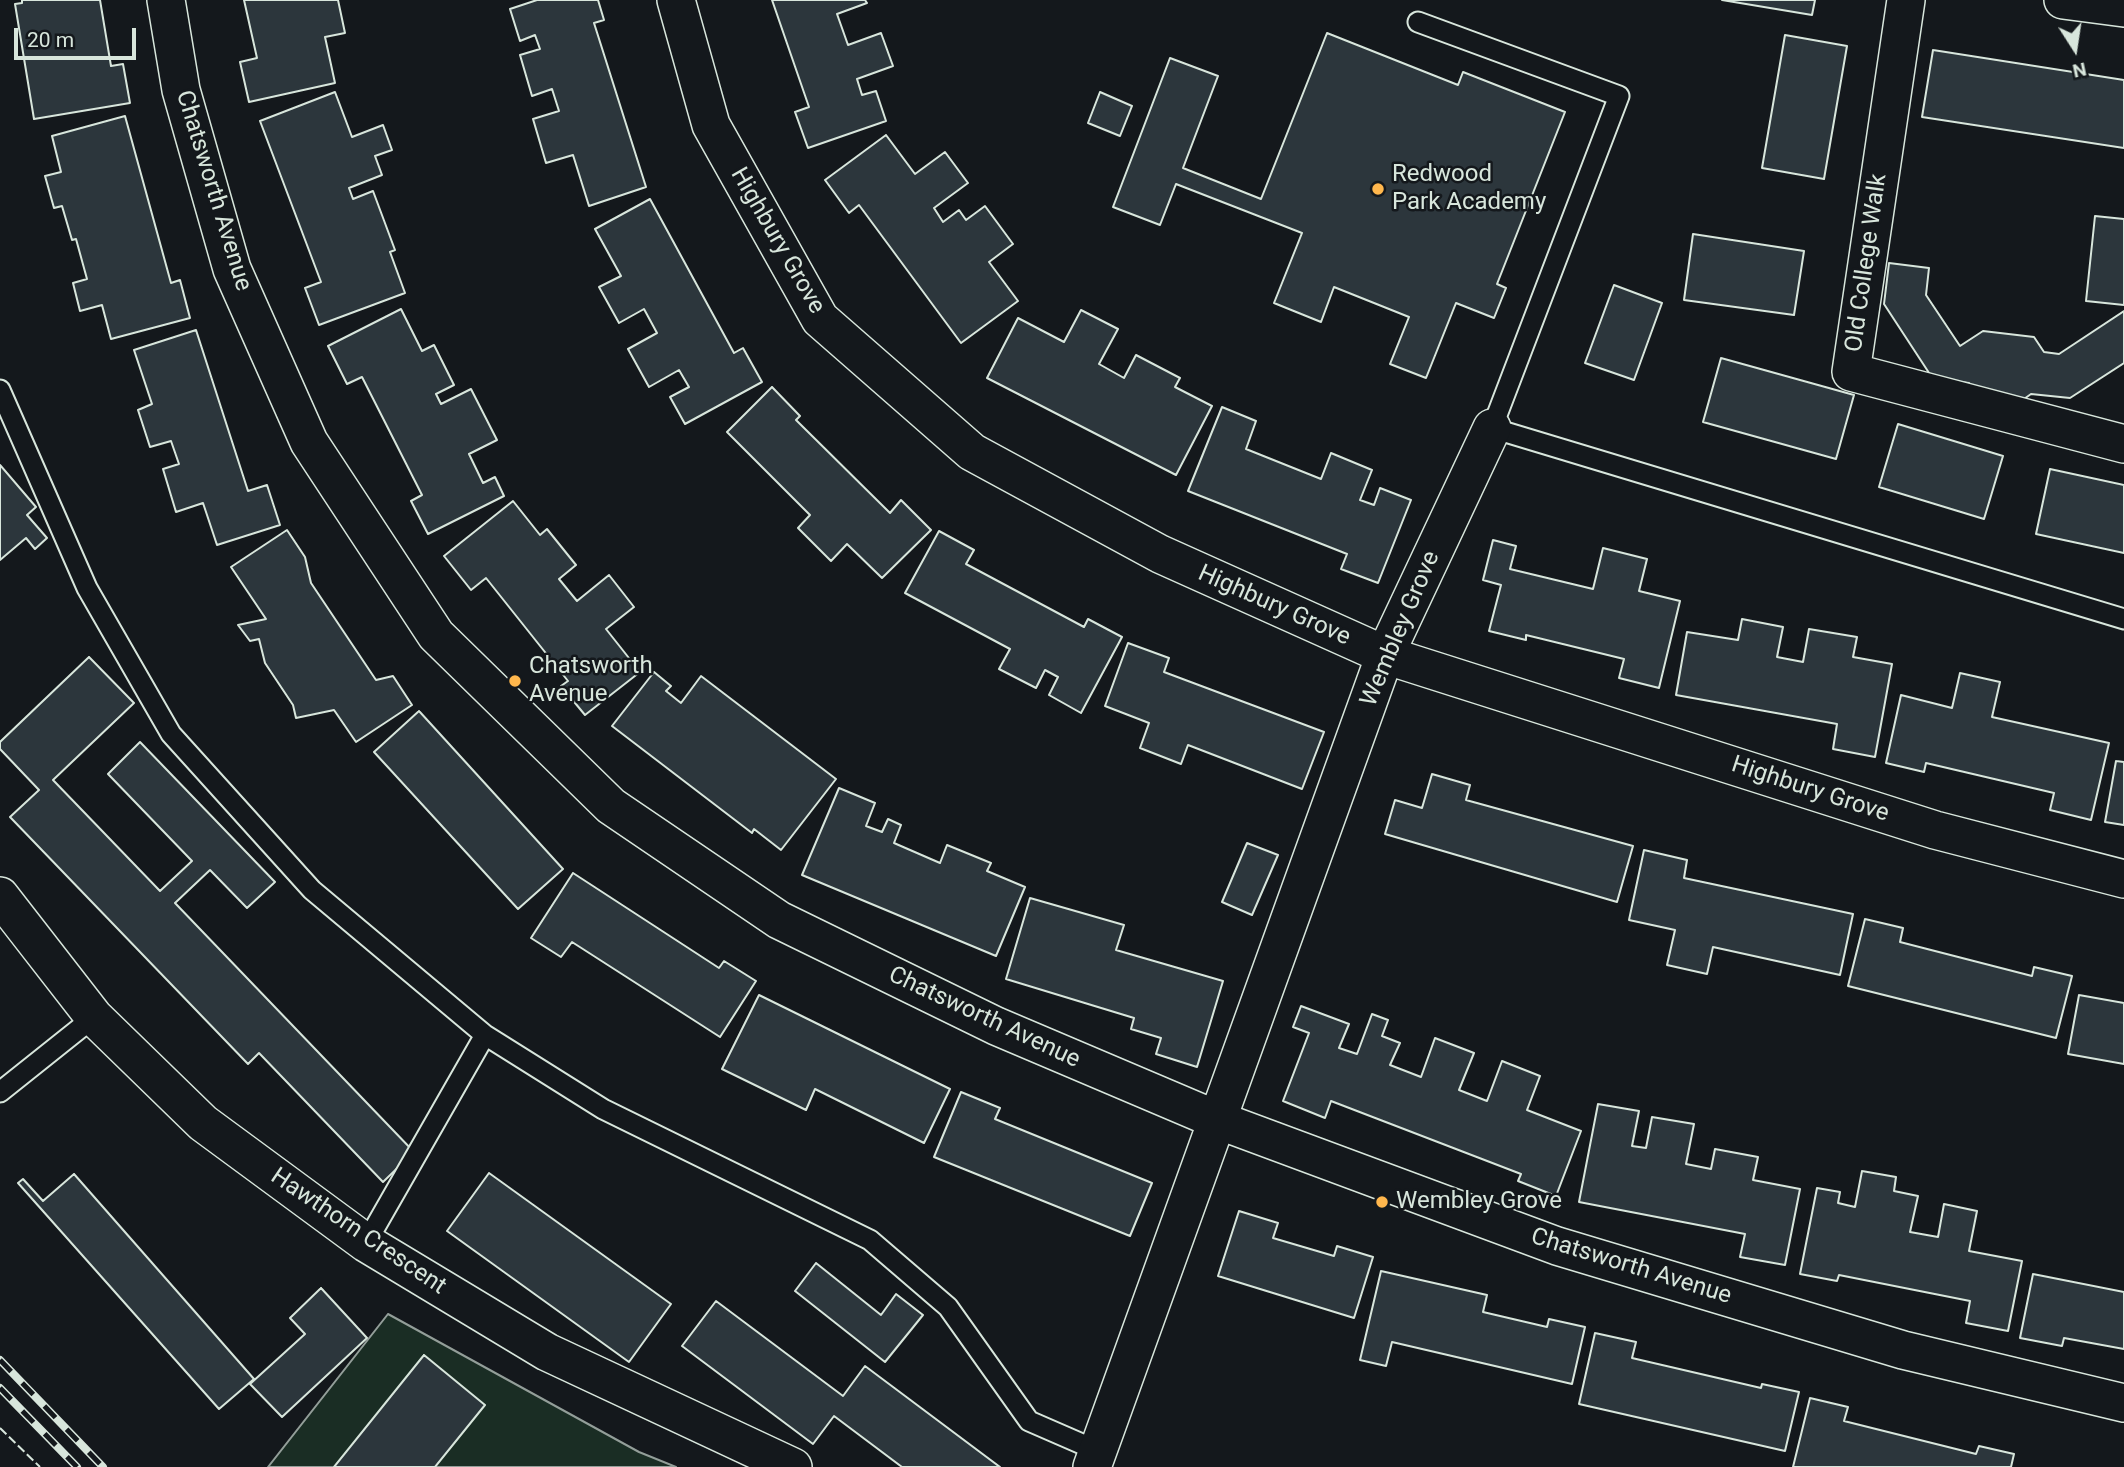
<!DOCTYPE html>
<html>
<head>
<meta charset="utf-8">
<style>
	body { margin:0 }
	#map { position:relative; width:2124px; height:1467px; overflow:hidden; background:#14181c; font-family:Roboto,sans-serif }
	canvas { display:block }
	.north { position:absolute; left:2040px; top:14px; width:70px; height:70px; -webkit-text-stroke:5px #14181c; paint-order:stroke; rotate:168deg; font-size:19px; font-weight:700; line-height:28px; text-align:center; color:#d8e6dc }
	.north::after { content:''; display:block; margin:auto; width:24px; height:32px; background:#d8e6dc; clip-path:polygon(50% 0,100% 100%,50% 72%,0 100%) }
	.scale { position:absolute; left:14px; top:28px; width:122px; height:32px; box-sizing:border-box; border:4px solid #d8e6dc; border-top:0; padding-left:9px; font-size:21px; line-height:24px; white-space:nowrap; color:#d8e6dc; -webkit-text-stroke:5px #14181c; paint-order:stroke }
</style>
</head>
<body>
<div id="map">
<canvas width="2124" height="1467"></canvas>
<div class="north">N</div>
<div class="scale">20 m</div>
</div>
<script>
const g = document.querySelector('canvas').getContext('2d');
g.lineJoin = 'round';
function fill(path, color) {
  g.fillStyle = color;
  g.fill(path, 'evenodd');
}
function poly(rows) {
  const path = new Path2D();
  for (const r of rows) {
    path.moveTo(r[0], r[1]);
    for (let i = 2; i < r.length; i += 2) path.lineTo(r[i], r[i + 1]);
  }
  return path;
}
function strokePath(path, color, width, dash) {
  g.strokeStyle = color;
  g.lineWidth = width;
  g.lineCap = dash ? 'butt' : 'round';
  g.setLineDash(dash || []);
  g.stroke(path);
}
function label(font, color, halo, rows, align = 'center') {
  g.font = font + ' Roboto,sans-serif';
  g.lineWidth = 5;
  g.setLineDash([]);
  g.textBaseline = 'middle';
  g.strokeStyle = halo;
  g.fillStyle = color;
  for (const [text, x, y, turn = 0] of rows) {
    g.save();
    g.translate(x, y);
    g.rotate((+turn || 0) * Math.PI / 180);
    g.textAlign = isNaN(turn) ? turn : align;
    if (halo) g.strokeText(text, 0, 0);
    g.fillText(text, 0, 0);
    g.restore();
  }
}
const green = poly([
	[388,1314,639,1452,676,1467,268,1467,388,1314]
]);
fill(green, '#1a2d24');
strokePath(green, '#939e99', 2);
const building = poly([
	[22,0,100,0,111,66,123,64,130,103,34,119,15,4,22,3,22,0],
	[244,0,338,0,345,33,325,37,335,83,249,102,240,62,257,58,244,0],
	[537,0,598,0,604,20,594,23,646,187,589,206,573,155,546,163,533,119,559,111,552,89,532,96,520,55,540,49,535,35,520,41,510,9,537,0],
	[772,0,865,0,867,3,837,14,848,45,881,33,893,66,857,79,862,95,876,91,886,121,808,148,795,112,809,107,772,0],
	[1722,0,1815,0,1812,15,1722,0],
	[1327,33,1458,85,1463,72,1565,112,1497,284,1506,288,1494,318,1456,303,1426,378,1390,364,1409,317,1334,287,1321,322,1274,303,1302,233,1176,184,1160,225,1113,207,1170,58,1218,76,1183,168,1261,199,1327,33],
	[1785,35,1847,46,1824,179,1762,168,1785,35],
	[1933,50,2124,80,2124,148,1922,117,1933,50],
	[335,92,352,137,383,125,392,150,375,156,382,175,349,188,353,199,373,191,395,250,390,252,405,293,319,325,305,288,321,282,260,121,335,92],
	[1100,92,1132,106,1120,136,1088,123,1100,92],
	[125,116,171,283,180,280,190,318,111,339,102,305,80,311,73,283,87,279,76,239,72,240,62,206,54,208,45,176,61,172,52,136,125,116],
	[886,135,915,174,945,152,968,183,934,208,943,222,959,210,966,220,985,206,1013,244,989,262,1018,301,961,343,859,205,849,213,825,180,886,135],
	[650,199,734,353,743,348,762,382,685,424,670,397,689,387,679,370,649,387,628,349,657,333,644,309,619,323,599,287,621,276,595,229,650,199],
	[2095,216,2124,219,2124,305,2086,301,2095,216],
	[1693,234,1804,251,1794,315,1684,300,1693,234],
	[1889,263,1929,268,1926,295,1960,346,1983,331,2034,337,2044,352,2059,354,2124,311,2124,363,2070,398,2031,394,2024,399,1976,393,1969,383,1933,379,1884,304,1889,263],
	[1614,285,1662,303,1634,380,1585,363,1614,285],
	[401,309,422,351,434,345,454,385,436,394,441,404,471,389,497,440,469,454,483,483,495,477,504,496,428,534,411,501,422,495,362,377,347,384,328,346,401,309],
	[1081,310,1118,329,1099,364,1124,378,1136,355,1180,378,1175,387,1212,406,1176,475,987,378,1018,318,1064,342,1081,310],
	[196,330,248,491,267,485,280,525,217,545,203,503,176,512,163,469,179,464,171,441,150,447,138,410,152,404,134,350,196,330],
	[1721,358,1854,395,1836,459,1703,422,1721,358],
	[772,387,800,416,796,420,890,513,901,500,931,530,882,578,847,544,831,561,798,528,810,515,727,432,772,387],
	[1222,407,1256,421,1246,449,1321,479,1331,453,1372,470,1360,500,1374,505,1380,488,1411,500,1378,583,1341,569,1347,554,1188,491,1222,407],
	[1898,424,2003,456,1984,519,1879,487,1898,424],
	[0,465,36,507,27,515,47,538,35,549,26,538,0,560,0,465],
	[2050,469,2124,485,2124,553,2036,534,2050,469],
	[513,501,540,535,547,529,576,565,559,579,577,601,609,575,634,607,606,629,640,672,585,715,561,686,568,681,486,578,471,590,444,556,513,501],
	[287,530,305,557,311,583,376,680,393,676,412,705,356,742,334,710,296,718,293,705,265,663,259,639,250,641,238,625,266,619,231,567,287,530],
	[939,531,974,550,966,564,1084,627,1088,619,1122,637,1081,713,1049,695,1058,677,1045,670,1036,688,999,669,1010,649,905,593,939,531],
	[1493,540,1516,546,1510,569,1593,589,1603,548,1647,559,1639,591,1680,601,1659,688,1619,678,1624,659,1526,635,1526,640,1489,631,1501,585,1483,580,1493,540],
	[1742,619,1783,627,1777,657,1803,662,1809,629,1857,637,1853,657,1892,664,1875,757,1833,749,1837,724,1676,695,1687,632,1738,640,1742,619],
	[1128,643,1169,658,1164,672,1324,732,1302,789,1188,745,1181,764,1140,748,1149,723,1105,706,1128,643],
	[89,657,134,703,53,780,160,891,192,861,108,774,140,742,275,882,247,908,210,870,175,903,414,1152,383,1182,259,1053,248,1064,10,817,39,790,0,749,0,742,89,657],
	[654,672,671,686,666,691,681,703,701,676,836,779,781,850,754,829,752,833,612,726,654,672],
	[1960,673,2000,682,1992,717,2109,743,2091,820,2050,810,2054,793,1926,763,1924,772,1886,763,1901,695,1952,708,1960,673],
	[419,711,563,869,518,909,374,752,419,711],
	[2116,761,2124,762,2124,825,2105,822,2116,761],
	[1432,774,1470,785,1466,800,1633,846,1617,902,1385,834,1395,800,1422,808,1432,774],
	[839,788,875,803,866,826,882,832,888,819,901,825,894,843,940,863,947,845,991,863,987,871,1025,887,996,956,802,875,839,788],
	[1247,843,1278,855,1252,915,1222,902,1247,843],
	[1644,850,1687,860,1684,878,1853,914,1840,975,1713,947,1707,974,1667,965,1675,930,1629,920,1644,850],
	[573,873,719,968,724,961,756,981,720,1037,572,942,561,957,531,938,573,873],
	[1030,898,1124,925,1116,950,1223,981,1197,1067,1156,1054,1161,1038,1131,1029,1134,1018,1006,979,1030,898],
	[1865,919,1903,928,1900,942,2032,976,2034,967,2072,976,2056,1038,1848,986,1865,919],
	[759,995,950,1089,924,1143,815,1089,806,1110,722,1069,759,995],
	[2079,995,2124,1003,2124,1064,2068,1054,2079,995],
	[1301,1006,1349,1024,1339,1048,1357,1054,1372,1014,1388,1020,1382,1036,1400,1043,1390,1065,1421,1077,1435,1038,1474,1053,1459,1090,1487,1101,1502,1061,1540,1076,1527,1110,1581,1131,1556,1196,1518,1181,1521,1174,1331,1101,1325,1118,1283,1101,1309,1033,1293,1027,1301,1006],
	[961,1092,1000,1108,995,1119,1152,1183,1130,1236,934,1157,961,1092],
	[1598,1104,1639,1111,1632,1146,1646,1148,1652,1117,1694,1124,1686,1164,1711,1169,1715,1149,1758,1157,1753,1180,1800,1189,1785,1265,1740,1257,1745,1234,1579,1202,1598,1104],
	[1862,1171,1896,1177,1894,1191,1918,1196,1910,1232,1938,1237,1944,1204,1977,1211,1969,1251,2022,1261,2008,1331,1966,1323,1970,1301,1839,1275,1837,1281,1800,1274,1817,1188,1840,1192,1838,1203,1855,1207,1862,1171],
	[489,1173,671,1304,629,1362,447,1231,489,1173],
	[74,1174,254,1379,219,1409,18,1183,23,1179,43,1201,74,1174],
	[1239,1211,1278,1223,1273,1238,1334,1256,1337,1246,1373,1257,1354,1318,1218,1276,1239,1211],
	[816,1263,881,1315,896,1294,923,1315,885,1362,795,1291,816,1263],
	[1381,1271,1487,1295,1483,1312,1547,1327,1549,1319,1585,1327,1572,1384,1392,1342,1386,1366,1360,1360,1381,1271],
	[2033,1274,2124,1292,2124,1349,2064,1338,2062,1346,2020,1338,2033,1274],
	[321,1288,367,1338,282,1417,250,1384,305,1334,290,1318,321,1288],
	[716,1301,843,1396,865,1366,1000,1467,902,1467,834,1416,813,1444,682,1346,716,1301],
	[1595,1333,1636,1342,1632,1358,1761,1388,1762,1384,1799,1392,1785,1451,1579,1404,1595,1333],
	[424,1355,485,1405,435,1467,334,1467,424,1355],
	[1810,1398,1848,1407,1844,1421,1976,1454,1979,1446,2014,1454,2011,1467,1793,1467,1810,1398]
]);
fill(building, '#2c363c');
strokePath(building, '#d8e6dc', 2);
const lane = poly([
	[1418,22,1619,96,1492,428,2124,619],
	[0,390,87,588,171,734,312,890,485,1035,603,1109,870,1240,948,1307,1029,1421,1098,1451],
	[0,1092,94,1017],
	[366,1243,485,1035]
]);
const street = poly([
	[166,0,181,90,232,269,309,442,436,635,611,806,779,920,996,1026,1215,1119,1557,1246,1903,1350,2124,1403],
	[676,0,711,125,820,319,972,452,1160,554,1385,655,1935,830,2124,879],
	[1906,0,1851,372,2124,444],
	[2063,0,2124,8],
	[0,896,94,1017,203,1123,366,1243,547,1352,793,1467],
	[1092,1467,1385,655,1492,428]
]);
strokePath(lane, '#d8e6dc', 23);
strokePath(street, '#d8e6dc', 40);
strokePath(lane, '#14181c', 19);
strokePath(street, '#14181c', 37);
const rail = poly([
	[0,1360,103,1467],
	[0,1388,77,1467]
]);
strokePath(rail, '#d8e6dc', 8);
strokePath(rail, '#14181c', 5, [16]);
strokePath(poly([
	[0,1428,40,1467]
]), '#d8e6dc', 2, [9, 3.5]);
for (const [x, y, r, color] of [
	[1378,189,7,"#ffb74d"],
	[515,681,7,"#ffb74d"],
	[1382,1202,7,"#ffb74d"]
]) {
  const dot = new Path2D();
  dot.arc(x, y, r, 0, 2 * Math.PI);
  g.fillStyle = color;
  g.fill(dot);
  strokePath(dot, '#14181c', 2.5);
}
label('24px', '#d8e6dc', '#14181c', [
	["Redwood",1392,175],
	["Park Academy",1392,203],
	["Chatsworth",529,667],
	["Avenue",529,695],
	["Wembley Grove",1396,1202]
], 'left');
label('24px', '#d8e6dc', '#14181c', [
	["Chatsworth Avenue",213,191,73],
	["Highbury Grove",777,241,60],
	["Old College Walk",1867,263,-82],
	["Highbury Grove",1274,606,24],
	["Wembley Grove",1401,629,-67],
	["Highbury Grove",1810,790,18],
	["Chatsworth Avenue",984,1018,25],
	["Hawthorn Crescent",358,1232,34],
	["Chatsworth Avenue",1631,1267,17]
]);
</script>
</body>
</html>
